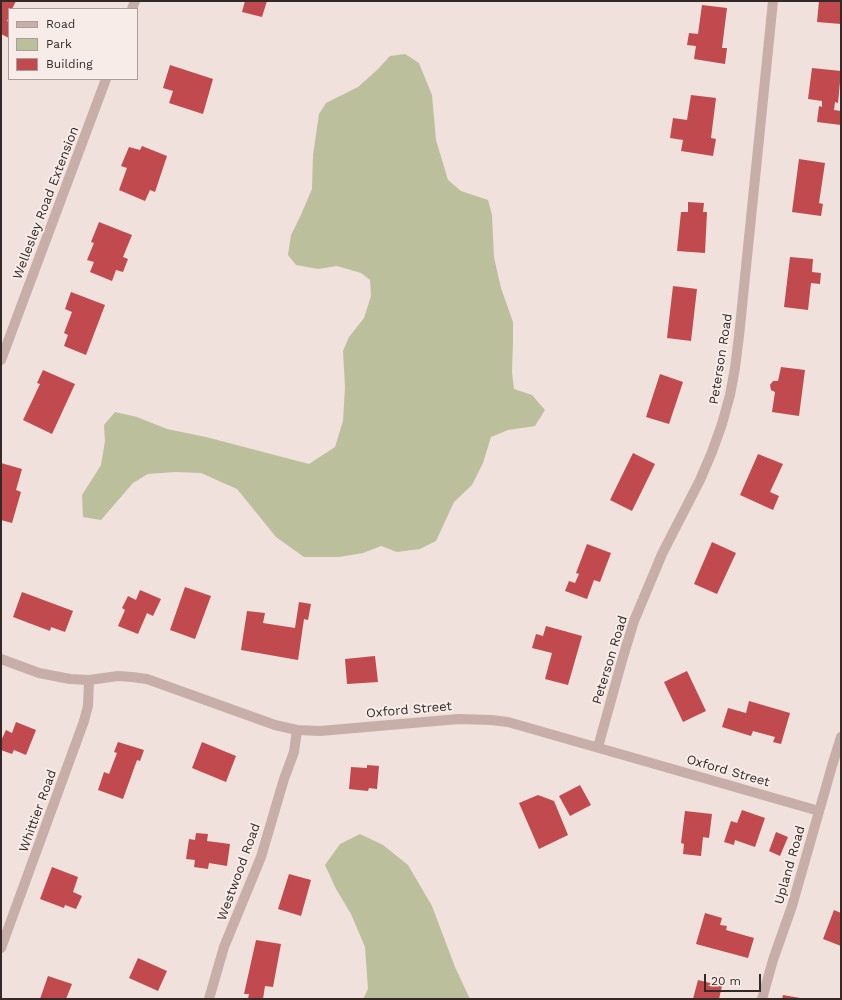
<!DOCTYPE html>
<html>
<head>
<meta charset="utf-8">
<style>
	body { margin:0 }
	#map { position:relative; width:842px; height:1000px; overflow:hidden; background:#f0e1dc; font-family:"Work Sans",sans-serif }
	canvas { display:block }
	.frame { position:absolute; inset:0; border:2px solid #352928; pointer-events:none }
	.legend { position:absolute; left:8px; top:8px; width:130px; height:72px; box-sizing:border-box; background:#f8ece8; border:1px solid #aa9e9b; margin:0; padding:5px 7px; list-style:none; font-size:12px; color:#352928 }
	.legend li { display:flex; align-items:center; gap:8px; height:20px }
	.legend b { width:20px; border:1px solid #aa9e9b }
	.scale { position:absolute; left:704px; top:974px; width:57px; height:18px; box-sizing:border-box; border:2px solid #352928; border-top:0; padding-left:5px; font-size:12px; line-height:14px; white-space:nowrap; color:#352928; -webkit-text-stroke:3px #f8ece8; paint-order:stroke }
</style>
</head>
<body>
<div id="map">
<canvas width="842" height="1000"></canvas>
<div class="frame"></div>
<ul class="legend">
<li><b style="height:5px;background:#c8aea8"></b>Road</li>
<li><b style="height:11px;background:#bcbf9c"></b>Park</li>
<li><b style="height:11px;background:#c04a4d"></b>Building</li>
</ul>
<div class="scale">20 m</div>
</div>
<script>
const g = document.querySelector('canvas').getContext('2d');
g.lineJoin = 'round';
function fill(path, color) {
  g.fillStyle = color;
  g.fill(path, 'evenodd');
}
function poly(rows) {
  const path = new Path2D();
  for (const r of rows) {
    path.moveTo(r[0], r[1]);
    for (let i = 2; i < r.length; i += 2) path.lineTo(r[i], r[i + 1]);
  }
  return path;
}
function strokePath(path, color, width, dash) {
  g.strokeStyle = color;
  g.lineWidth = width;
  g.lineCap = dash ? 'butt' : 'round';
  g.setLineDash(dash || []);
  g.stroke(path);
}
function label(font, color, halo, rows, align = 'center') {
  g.font = font + ' "Work Sans",sans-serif';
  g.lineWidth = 4;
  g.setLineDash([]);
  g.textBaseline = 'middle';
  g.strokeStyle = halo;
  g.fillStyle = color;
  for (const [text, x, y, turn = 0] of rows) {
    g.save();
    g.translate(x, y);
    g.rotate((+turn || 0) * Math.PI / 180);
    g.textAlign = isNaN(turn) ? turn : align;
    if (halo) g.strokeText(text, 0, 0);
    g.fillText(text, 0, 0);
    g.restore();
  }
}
fill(poly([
	[405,54,419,63,432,95,436,140,448,180,461,191,488,200,492,215,494,257,501,288,513,322,513,342,512,372,514,389,532,395,545,410,535,426,508,430,491,437,483,463,472,485,454,502,436,541,420,549,397,552,381,546,363,553,339,557,304,557,276,537,237,489,201,473,175,472,148,474,133,483,101,520,83,517,82,495,101,465,105,441,104,425,115,412,137,417,167,429,206,437,309,464,335,447,343,421,345,387,343,351,349,337,364,318,371,296,370,280,361,273,337,266,318,269,296,265,288,255,291,235,300,217,312,189,313,155,319,114,326,103,358,87,377,70,390,56],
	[360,834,383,845,408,865,432,906,455,967,470,999,363,999,368,989,365,947,351,914,336,889,325,865,340,844]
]), '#bcbf9c');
fill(poly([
	[1,1,16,1,12,9,9,9,9,17,7,21,9,22,9,38,1,34],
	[245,1,267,1,262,17,242,12],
	[819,1,841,1,841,24,817,22],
	[702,5,727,8,722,48,727,48,725,64,694,59,696,46,687,45,689,33,698,34],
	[170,65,213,79,203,114,169,103,173,91,163,88],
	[812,68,841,71,838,103,835,102,834,110,841,111,841,125,817,122,819,106,822,107,822,101,808,99],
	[691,95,716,98,711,138,716,139,713,156,681,151,683,140,670,138,673,118,687,120],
	[142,146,167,156,155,192,150,190,145,201,119,190,127,168,121,166,129,147,140,150],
	[799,159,825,163,819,203,823,204,821,216,792,212],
	[688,202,704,203,703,212,707,212,705,253,677,251,681,212,688,212],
	[99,222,132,235,123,257,128,259,123,272,116,270,112,281,90,272,94,262,87,260,94,243,91,242],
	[790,257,813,259,812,272,821,273,820,284,811,283,808,310,784,307],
	[673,286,697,289,691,341,667,338],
	[71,292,105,305,86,355,64,346,68,335,64,333,72,312,65,309],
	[781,367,805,370,799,416,772,412,775,392,771,390,770,385,773,381,778,381],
	[43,370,75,384,52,434,23,420,40,384,37,383],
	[660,374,683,382,669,424,646,417],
	[633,453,655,464,632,511,610,500],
	[758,454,783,464,770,492,779,496,773,510,740,495],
	[1,463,22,469,16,490,21,492,12,523,1,520],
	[712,542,736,553,717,594,694,584],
	[587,544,611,553,600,582,594,580,587,599,565,591,569,581,575,583,579,574,576,573],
	[185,587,211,596,195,639,170,630],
	[140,590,161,599,153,616,147,613,138,634,118,626,125,610,122,608,128,596,136,600],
	[22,592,73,611,65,632,51,627,50,631,13,617],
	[299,602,311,604,308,620,304,619,298,660,241,650,247,611,265,613,263,623,295,628],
	[546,626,582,636,568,685,545,679,552,653,532,648,536,634,543,636],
	[375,656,378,682,347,684,345,659],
	[687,671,706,711,683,722,664,682],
	[749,701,790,713,781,744,773,742,775,737,753,731,751,736,722,727,728,708,746,713],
	[16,722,36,730,26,755,14,750,12,754,1,750,1,741,6,730,12,733],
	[118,742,144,750,140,761,137,760,123,799,98,790,104,772,109,774,117,753,114,752],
	[202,742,236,756,226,782,192,768],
	[367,765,379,766,377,789,369,788,368,791,349,789,351,767,367,768],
	[580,785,591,805,570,816,559,796],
	[538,795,554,801,568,835,539,849,519,803],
	[742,810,765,818,755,847,735,840,734,845,724,842,731,821,737,823],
	[685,811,712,814,709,838,703,837,701,856,683,854,684,844,681,843],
	[776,832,788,837,780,856,769,851],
	[196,833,208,834,207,841,230,844,227,866,209,863,208,869,194,867,195,860,186,859,189,839,195,840],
	[52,867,78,877,73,892,82,896,76,909,65,905,64,908,40,899],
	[289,874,311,880,301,916,278,909],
	[834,910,841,913,841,946,823,939],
	[705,913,722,918,720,925,727,926,726,930,754,938,748,958,696,944],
	[256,940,281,944,273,987,265,986,263,999,248,999,249,994,244,994],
	[138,958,167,971,158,991,129,978],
	[48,976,72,984,66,999,40,999],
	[698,980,722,986,719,999,693,999],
	[783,995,800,998,800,999,782,999]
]), '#c04a4d');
strokePath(poly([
	[132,9,135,1],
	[1,360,106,79],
	[1,659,39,673,70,679,89,680,118,676,132,677,147,679,275,725,297,730,320,731,459,719,491,720,508,722,819,811],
	[598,747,623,657,634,621,662,554,700,480,712,452,722,424,730,395,735,368,739,336,773,1],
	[1,948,84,721,88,706,89,680],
	[209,999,224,947,261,857,284,779,294,752,297,730],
	[762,999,773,960,792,906,832,766,841,737]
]), '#c8aea8', 10);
label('13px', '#352928', '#f8ece8', [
	["Wellesley Road Extension",46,203,-69],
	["Peterson Road",721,359,-81],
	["Peterson Road",610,660,-73],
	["Oxford Street",409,710,-5],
	["Oxford Street",728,771,16],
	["Whittier Road",38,811,-70],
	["Upland Road",790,865,-74],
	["Westwood Road",239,872,-70]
]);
</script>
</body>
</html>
